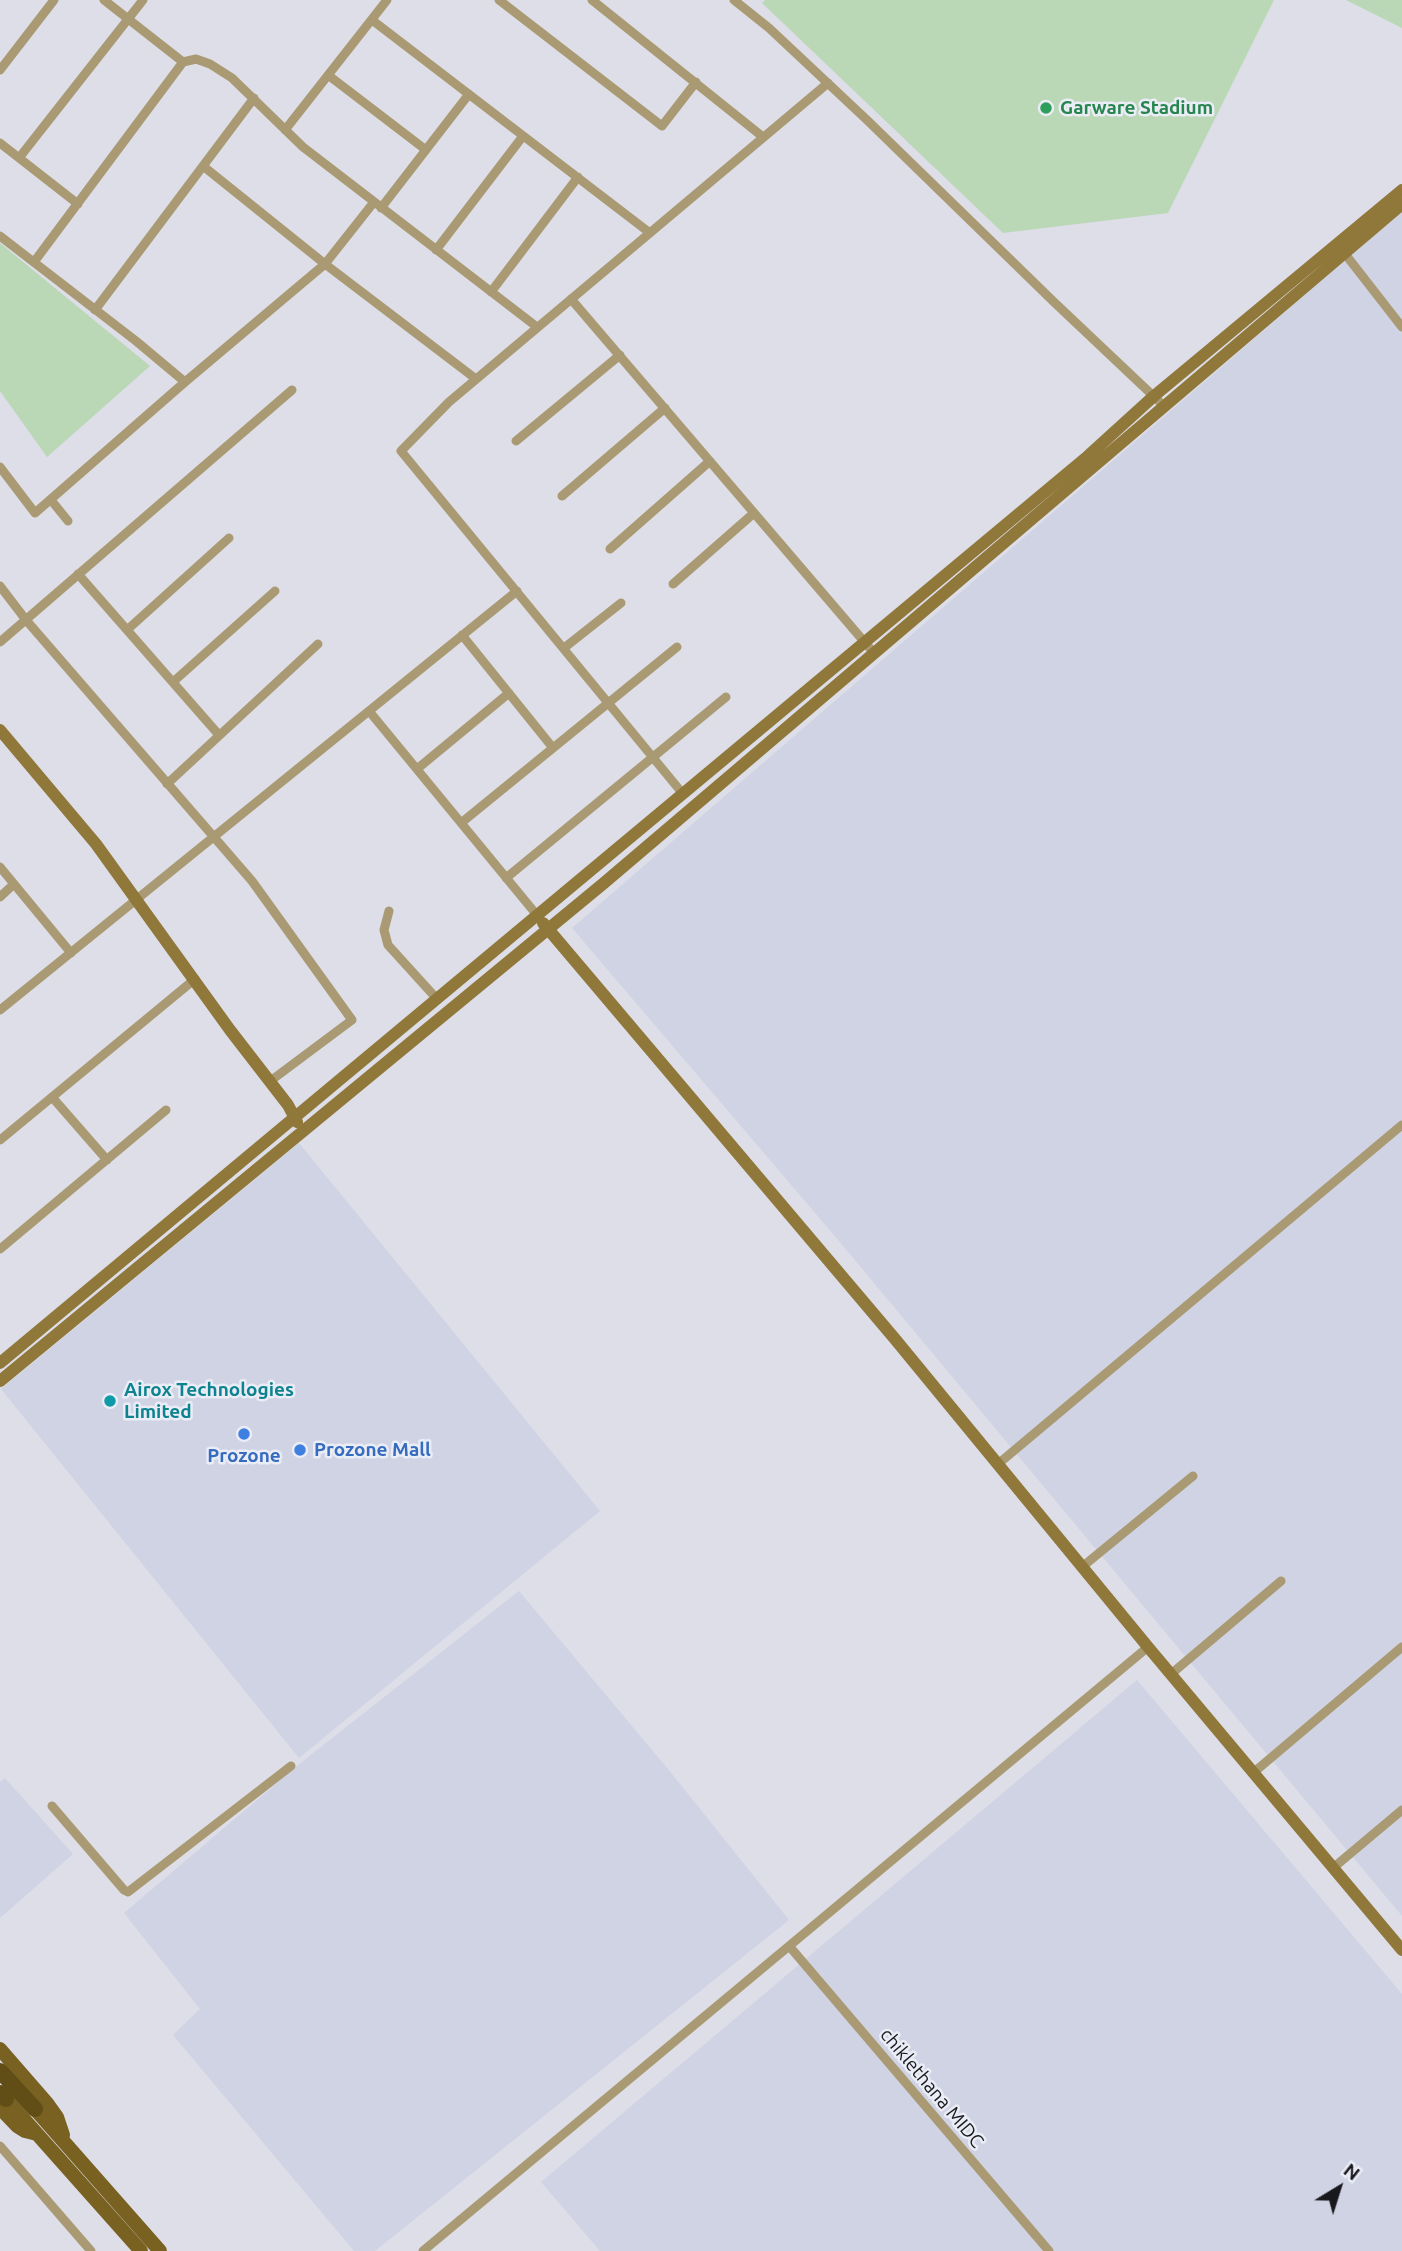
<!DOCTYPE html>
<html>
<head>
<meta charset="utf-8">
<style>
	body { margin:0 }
	#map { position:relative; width:1402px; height:2251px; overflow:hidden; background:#dddee8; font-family:Ubuntu,sans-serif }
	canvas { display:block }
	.north { position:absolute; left:1304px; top:2153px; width:70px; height:70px; -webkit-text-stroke:5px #eaecf6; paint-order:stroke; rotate:38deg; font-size:19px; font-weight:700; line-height:28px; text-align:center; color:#19191d }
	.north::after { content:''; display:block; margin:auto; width:24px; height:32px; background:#19191d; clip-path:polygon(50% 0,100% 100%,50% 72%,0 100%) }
</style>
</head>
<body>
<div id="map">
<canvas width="1402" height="2251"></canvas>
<div class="north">N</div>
</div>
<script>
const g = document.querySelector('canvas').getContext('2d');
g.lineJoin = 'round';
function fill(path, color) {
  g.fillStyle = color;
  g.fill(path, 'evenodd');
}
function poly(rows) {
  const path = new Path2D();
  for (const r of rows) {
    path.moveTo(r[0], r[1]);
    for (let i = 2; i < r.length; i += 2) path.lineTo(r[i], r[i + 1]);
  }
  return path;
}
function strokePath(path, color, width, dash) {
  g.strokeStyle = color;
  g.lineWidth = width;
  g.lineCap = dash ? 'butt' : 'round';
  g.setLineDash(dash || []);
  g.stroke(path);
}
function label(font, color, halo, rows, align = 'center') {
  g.font = font + ' Ubuntu,sans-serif';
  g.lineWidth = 5;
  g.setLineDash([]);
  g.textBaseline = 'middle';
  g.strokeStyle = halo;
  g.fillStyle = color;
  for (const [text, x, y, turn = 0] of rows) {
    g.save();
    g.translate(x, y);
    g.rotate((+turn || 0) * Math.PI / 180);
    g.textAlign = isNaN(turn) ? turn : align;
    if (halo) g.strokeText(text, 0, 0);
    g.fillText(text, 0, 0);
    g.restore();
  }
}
fill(poly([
	[1402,211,1402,1916,839,1241,572,928],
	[299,1143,600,1511,299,1758,1,1389],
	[519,1591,672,1774,789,1920,375,2251,354,2251,173,2035,200,2009,124,1913,303,1761],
	[1137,1680,1402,1994,1402,2251,600,2251,541,2182],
	[5,1778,73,1854,0,1918,0,1782]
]), '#cfd3e3');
fill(poly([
	[765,0,1274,0,1168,213,1003,233,762,3],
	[1346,0,1402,0,1402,28],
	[0,243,150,366,47,457,0,391]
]), '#bad7b6');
strokePath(poly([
	[104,0,183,62,196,59,210,64,232,78,303,147,537,327],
	[499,0,662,126,696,82],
	[592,0,763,137],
	[734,0,769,28,867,120,1055,303,1165,407],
	[372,20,650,233],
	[0,70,54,0],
	[328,75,426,150],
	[285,130,387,0],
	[0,143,78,204],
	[19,158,143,0],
	[203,166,325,264,476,379],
	[381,208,469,94],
	[0,236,136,341,185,382],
	[436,250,523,136],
	[1342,250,1402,327],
	[34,262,183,62],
	[491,292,578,177],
	[571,299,873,652],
	[95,310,254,98],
	[516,441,620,355],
	[0,467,35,513,185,382,325,264,374,202],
	[562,496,665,408],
	[51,500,68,521],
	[610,549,710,461],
	[78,574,219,735],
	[673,584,754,513],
	[0,586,26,620,252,881,352,1020,269,1082],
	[127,630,229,538],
	[462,635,553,748],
	[0,642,292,390],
	[564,648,621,603],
	[173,682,275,591],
	[369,711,536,914],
	[417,769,509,693],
	[167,784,318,644],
	[683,794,401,451,449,402,828,83],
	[461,823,677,647],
	[0,867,71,953],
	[506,878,726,697],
	[0,897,14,884],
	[389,911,384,930,388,945,437,999],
	[0,1010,517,591],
	[52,1097,107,1160],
	[0,1140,195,979],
	[0,1249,166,1110],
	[998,1464,1402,1125],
	[1082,1567,1193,1476],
	[1171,1674,1281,1581],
	[1253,1773,1402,1647],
	[52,1806,124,1890,128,1892,291,1766],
	[1333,1868,1402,1810],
	[790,1947,1049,2251],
	[0,2146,91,2251],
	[423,2251,1148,1647]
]), '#aa9a73', 9);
strokePath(poly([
	[0,730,96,844,230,1030,288,1105,297,1122],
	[543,923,895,1339,1148,1647,1402,1950],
	[0,1363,1088,456,1154,396,1402,190],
	[0,1381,604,883,1402,204]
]), '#90783a', 12);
strokePath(poly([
	[0,2049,47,2103,57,2117,63,2135],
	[6,2099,141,2251],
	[0,2108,17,2126,25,2131,37,2134],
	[35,2109,160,2251]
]), '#786121', 14);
strokePath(poly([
	[0,2071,35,2109],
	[0,2093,6,2099]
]), '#614e16', 16);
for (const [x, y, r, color] of [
	[1046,108,7,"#2e9e5b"],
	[110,1401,7,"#0f9aa8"],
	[244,1434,7,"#3f7fe0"],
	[300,1450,7,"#3f7fe0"]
]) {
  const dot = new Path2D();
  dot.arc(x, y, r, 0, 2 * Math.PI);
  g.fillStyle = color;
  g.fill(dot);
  strokePath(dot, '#eaecf6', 2.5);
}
label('bold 19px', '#27864d', '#eaecf6', [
	["Garware Stadium",1060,108]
], 'left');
label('bold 19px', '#0d838f', '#eaecf6', [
	["Airox Technologies",124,1390],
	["Limited",124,1412]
], 'left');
label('bold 19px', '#366cbe', '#eaecf6', [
	["Prozone Mall",314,1450],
	["Prozone",244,1456,"center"]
], 'left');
label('19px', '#19191d', '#eaecf6', [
	["chiklethana MIDC",932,2088,50]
]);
</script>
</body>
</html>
